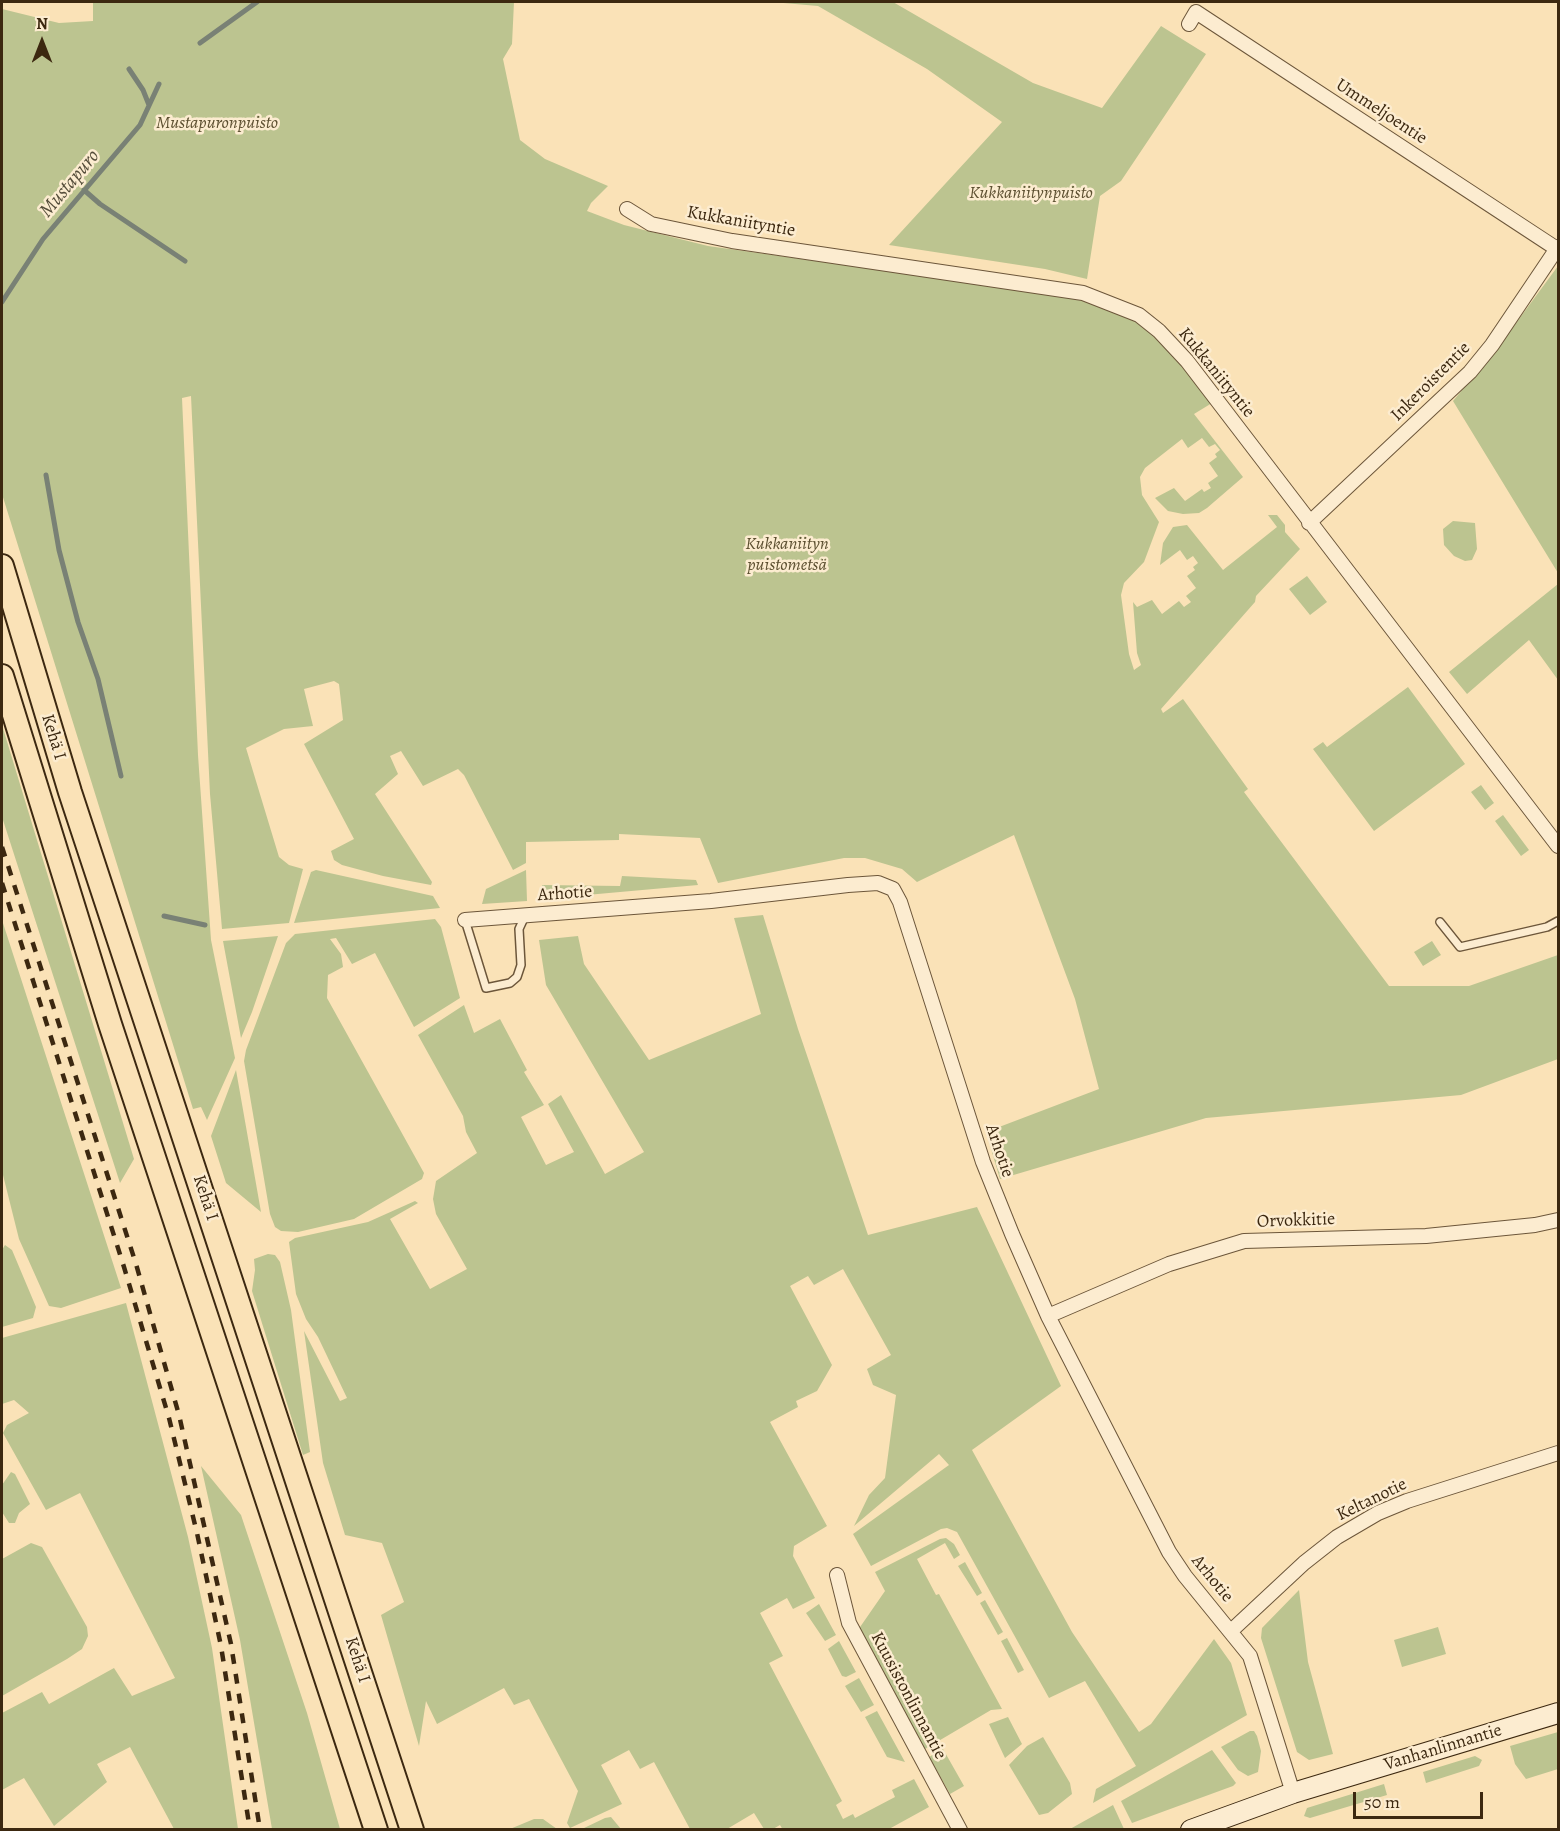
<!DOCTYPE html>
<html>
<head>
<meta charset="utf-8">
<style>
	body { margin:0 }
	#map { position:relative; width:1560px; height:1831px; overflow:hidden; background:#fae2b7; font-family:Alegreya,serif }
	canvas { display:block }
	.frame { position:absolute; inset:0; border:3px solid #3c2810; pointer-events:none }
	.north { position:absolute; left:12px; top:12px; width:60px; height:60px; -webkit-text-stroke:4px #fcecd0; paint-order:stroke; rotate:0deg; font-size:16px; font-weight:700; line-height:24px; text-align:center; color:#3c2810 }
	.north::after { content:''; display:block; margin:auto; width:21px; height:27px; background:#3c2810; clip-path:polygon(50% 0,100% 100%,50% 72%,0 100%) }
	.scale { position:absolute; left:1353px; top:1792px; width:130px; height:27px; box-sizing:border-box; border:3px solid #3c2810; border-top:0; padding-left:8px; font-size:18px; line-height:21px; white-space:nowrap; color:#3c2810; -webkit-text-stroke:4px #fcecd0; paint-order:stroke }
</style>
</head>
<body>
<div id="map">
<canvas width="1560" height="1831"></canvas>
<div class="frame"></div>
<div class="north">N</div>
<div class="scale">50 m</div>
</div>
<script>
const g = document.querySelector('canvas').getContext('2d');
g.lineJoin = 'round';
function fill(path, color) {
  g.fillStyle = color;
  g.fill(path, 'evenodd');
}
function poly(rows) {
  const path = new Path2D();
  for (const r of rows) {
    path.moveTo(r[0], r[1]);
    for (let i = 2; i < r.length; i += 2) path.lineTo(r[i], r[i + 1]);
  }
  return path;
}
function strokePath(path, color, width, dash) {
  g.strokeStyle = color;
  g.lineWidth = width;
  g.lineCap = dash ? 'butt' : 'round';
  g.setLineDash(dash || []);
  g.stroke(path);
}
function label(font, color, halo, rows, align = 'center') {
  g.font = font + ' Alegreya,serif';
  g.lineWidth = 5;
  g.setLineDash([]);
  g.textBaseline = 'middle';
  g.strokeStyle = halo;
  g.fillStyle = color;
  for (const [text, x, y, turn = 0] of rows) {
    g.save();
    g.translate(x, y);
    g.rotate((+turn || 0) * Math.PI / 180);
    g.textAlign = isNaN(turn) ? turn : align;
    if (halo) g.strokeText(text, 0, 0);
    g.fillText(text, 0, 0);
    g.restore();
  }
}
fill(poly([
	[93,2,514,2,512,44,503,59,520,140,545,159,608,186,591,203,587,211,624,225,708,246,1082,298,1136,321,1158,336,1212,403,1194,414,1243,477,1207,508,1199,513,1183,514,1168,511,1155,498,1174,488,1185,501,1202,489,1204,492,1211,488,1208,483,1218,476,1209,463,1217,457,1215,454,1220,450,1215,444,1209,447,1202,438,1188,448,1182,439,1145,468,1140,477,1142,495,1159,522,1144,562,1124,583,1121,595,1129,654,1134,670,1141,665,1137,653,1133,602,1137,607,1152,600,1162,614,1179,601,1184,607,1191,602,1186,596,1196,588,1187,576,1195,570,1193,567,1198,563,1193,556,1187,560,1180,550,1160,565,1163,543,1173,527,1187,525,1223,570,1277,527,1268,515,1277,515,1285,525,1285,532,1300,549,1256,596,1255,602,1161,709,1163,713,1183,699,1248,789,1244,792,1389,986,1469,986,1558,955,1558,1059,1461,1095,1206,1118,1000,1179,986,1132,1099,1089,1075,999,1014,835,917,882,902,869,865,858,844,858,718,883,700,838,619,834,619,840,526,842,526,863,513,870,464,775,458,769,423,786,401,751,390,756,398,774,375,794,432,882,431,885,383,876,342,865,334,860,331,851,354,839,304,744,343,720,339,684,334,681,304,689,313,726,284,729,246,748,279,857,289,865,303,869,289,923,222,929,210,794,191,396,182,398,198,755,211,940,235,1058,207,1120,201,1107,193,1109,2,494,2,9,59,23,93,21],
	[772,2,893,2,1033,83,1102,108,1161,26,1206,54,1121,181,1100,196,1087,279,1045,269,889,245,1002,122,927,69,818,6],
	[1558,266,1558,573,1453,401,1502,342],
	[1453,521,1475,523,1477,549,1472,560,1465,561,1454,556,1444,545,1443,529],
	[1307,576,1327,602,1310,615,1289,589],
	[1558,584,1558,680,1529,640,1467,694,1449,672],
	[1408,687,1465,764,1374,831,1313,749,1323,742,1327,747],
	[2,725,134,1159,120,1183,2,817],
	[1481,785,1494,803,1485,810,1471,792],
	[1503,815,1529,850,1521,856,1495,821],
	[316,870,433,896,440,908,294,923,311,872],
	[526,870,527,901,482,904,486,889],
	[622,876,696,880,698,885,542,899,542,885,620,886],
	[763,915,798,1029,868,1235,977,1207,1061,1386,972,1450,1072,1632,1139,1732,1151,1724,1214,1639,1231,1663,1247,1715,1093,1803,1096,1789,1136,1766,1085,1681,1049,1698,957,1532,947,1528,941,1529,871,1566,853,1534,949,1465,939,1454,854,1526,869,1495,885,1478,896,1395,873,1385,867,1369,891,1355,843,1269,814,1285,808,1276,790,1286,832,1365,817,1391,796,1401,798,1407,770,1422,827,1526,794,1546,793,1556,815,1598,793,1609,787,1598,760,1613,783,1656,769,1663,842,1801,836,1805,843,1819,853,1814,855,1818,895,1797,892,1790,914,1779,929,1807,889,1829,783,1830,780,1825,773,1829,764,1829,754,1813,727,1829,690,1829,654,1762,640,1769,629,1750,601,1765,622,1804,570,1828,567,1823,578,1791,529,1699,514,1705,504,1688,437,1724,426,1701,419,1746,381,1615,404,1602,382,1543,345,1535,323,1463,304,1331,340,1401,347,1398,318,1337,306,1319,296,1294,289,1242,295,1238,368,1222,415,1201,418,1203,390,1219,430,1289,467,1269,436,1214,433,1199,436,1181,477,1153,466,1132,463,1116,418,1035,464,1005,474,1033,500,1019,527,1070,524,1072,544,1105,521,1117,546,1165,574,1152,548,1104,561,1095,605,1174,644,1152,546,985,539,940,578,936,584,964,649,1060,761,1014,734,918],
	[435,919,441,927,460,998,414,1027,375,953,352,964,336,938,330,939,341,954,343,967,328,975,327,998,424,1173,422,1179,354,1219,298,1232,281,1231,275,1227,270,1214,244,1061,246,1050,286,943,295,934],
	[2,920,121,1288,61,1308,49,1306,19,1239,2,1171],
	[278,936,252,1012,241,1038,223,941],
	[1432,941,1441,955,1423,966,1414,952],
	[236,1070,261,1212,226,1183,211,1136],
	[5,1245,12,1250,36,1307,33,1318,2,1327,2,1250],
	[268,1254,275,1255,280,1262,291,1310,310,1452,303,1455,252,1291,255,1270,254,1259],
	[126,1303,188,1537,212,1648,238,1829,174,1829,130,1747,97,1764,107,1782,54,1826,24,1778,2,1790,2,1713,42,1692,49,1704,114,1668,132,1696,175,1678,80,1493,46,1510,3,1433,7,1425,29,1413,14,1400,2,1404,2,1338],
	[201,1466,241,1515,307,1713,340,1829,272,1829,240,1640],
	[11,1472,15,1474,30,1504,19,1513,15,1523,9,1523,2,1512,2,1485],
	[946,1538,954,1544,960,1555,954,1559,945,1543,917,1559,936,1595,939,1594,1002,1709,991,1710,925,1749,858,1630,885,1591,875,1572,940,1539],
	[31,1543,42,1547,87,1627,88,1636,82,1649,67,1659,2,1696,2,1559],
	[965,1562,982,1593,977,1596,958,1566],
	[1299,1590,1308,1662,1333,1754,1309,1760,1297,1752,1261,1638,1262,1628],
	[985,1600,1003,1632,998,1635,980,1603],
	[819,1604,836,1635,825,1641,806,1613],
	[1438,1627,1446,1654,1402,1667,1394,1640],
	[1007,1638,1024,1670,1018,1673,1001,1641],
	[839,1641,856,1672,846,1677,842,1676,828,1649],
	[859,1678,874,1705,861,1712,845,1686],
	[877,1711,905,1762,887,1757,865,1717],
	[1008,1717,1022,1744,1005,1758,989,1724],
	[1250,1731,1254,1731,1257,1736,1261,1751,1258,1772,1248,1776,1238,1770,1221,1747],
	[1558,1732,1558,1769,1526,1779,1515,1764,1510,1746],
	[1043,1737,1070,1783,1072,1794,1048,1813,1039,1815,1009,1765,1027,1746],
	[943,1749,964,1786,950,1794,929,1757],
	[1212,1750,1236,1783,1233,1786,1132,1823,1121,1801],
	[1475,1756,1482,1760,1479,1766,1426,1783,1423,1772],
	[1384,1784,1387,1795,1310,1818,1304,1816,1307,1808],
	[1113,1805,1124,1829,1070,1829],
	[611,1817,621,1829,582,1829,605,1818],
	[534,1819,543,1819,557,1829,510,1829]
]), '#bcc490');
strokePath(poly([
	[200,43,257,2],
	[129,69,143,90,149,105],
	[84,190,100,204,185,261],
	[2,302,43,239,140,125,159,84],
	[46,475,59,550,78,622,98,679,121,776],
	[164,916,205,925]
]), '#798175', 5);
const service = poly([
	[465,920,486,988,510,983,517,977,521,965,519,929,525,916],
	[1440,922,1460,947,1547,927,1558,921]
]);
const minor = poly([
	[1189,24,1196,12,1557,249],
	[627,209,651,224,732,241,1083,293,1139,315,1159,331,1187,361,1558,846],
	[1309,523,1470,372,1492,345,1558,247],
	[465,920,711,901,848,885,878,883,893,889,900,902,983,1162,1012,1234,1048,1316,1169,1552,1185,1576,1250,1656,1293,1793],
	[1048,1316,1169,1264,1244,1241,1426,1236,1535,1225,1558,1220],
	[837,1575,849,1623,960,1830],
	[1231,1631,1304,1563,1337,1537,1378,1513,1407,1501,1558,1453]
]);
const secondary = poly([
	[1191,1830,1293,1793,1558,1713]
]);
const trunk = poly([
	[2,566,70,792,412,1830],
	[2,676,110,1024,376,1830]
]);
strokePath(service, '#6c563a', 10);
strokePath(minor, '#6c563a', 16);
strokePath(secondary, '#3c2810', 22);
strokePath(trunk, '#3c2810', 26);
strokePath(service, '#fcecd0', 7);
strokePath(minor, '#fcecd0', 14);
strokePath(secondary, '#fcecd0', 20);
strokePath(trunk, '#fae2b7', 22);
strokePath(poly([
	[2,847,136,1264,179,1415,231,1644,260,1830],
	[2,883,124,1267,169,1418,197,1533,221,1646,250,1830]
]), '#3c2810', 4.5, [10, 10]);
label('18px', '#3c2810', '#fcecd0', [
	["Ummeljoentie",1381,112,33],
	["Kukkaniityntie",741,222,10],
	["Kukkaniityntie",1216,373,51],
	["Inkeroistentie",1431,382,-45],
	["Kehä I",53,737,73],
	["Arhotie",565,894,-4],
	["Arhotie",999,1151,71],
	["Kehä I",205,1198,72],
	["Orvokkitie",1296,1221,-2],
	["Keltanotie",1372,1500,-26],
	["Arhotie",1212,1579,51],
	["Kehä I",357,1660,72],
	["Kuusistonlinnantie",908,1696,62],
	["Vanhanlinnantie",1443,1748,-17]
]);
label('italic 18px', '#5c4f30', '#fcecd0', [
	["Mustapuronpuisto",217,124],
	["Kukkaniitynpuisto",1031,194],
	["Kukkaniityn",787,545],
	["puistometsä",787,566]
]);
label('italic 20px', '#554d3a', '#fcecd0', [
	["Mustapuro",70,184,-50]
]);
</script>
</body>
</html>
